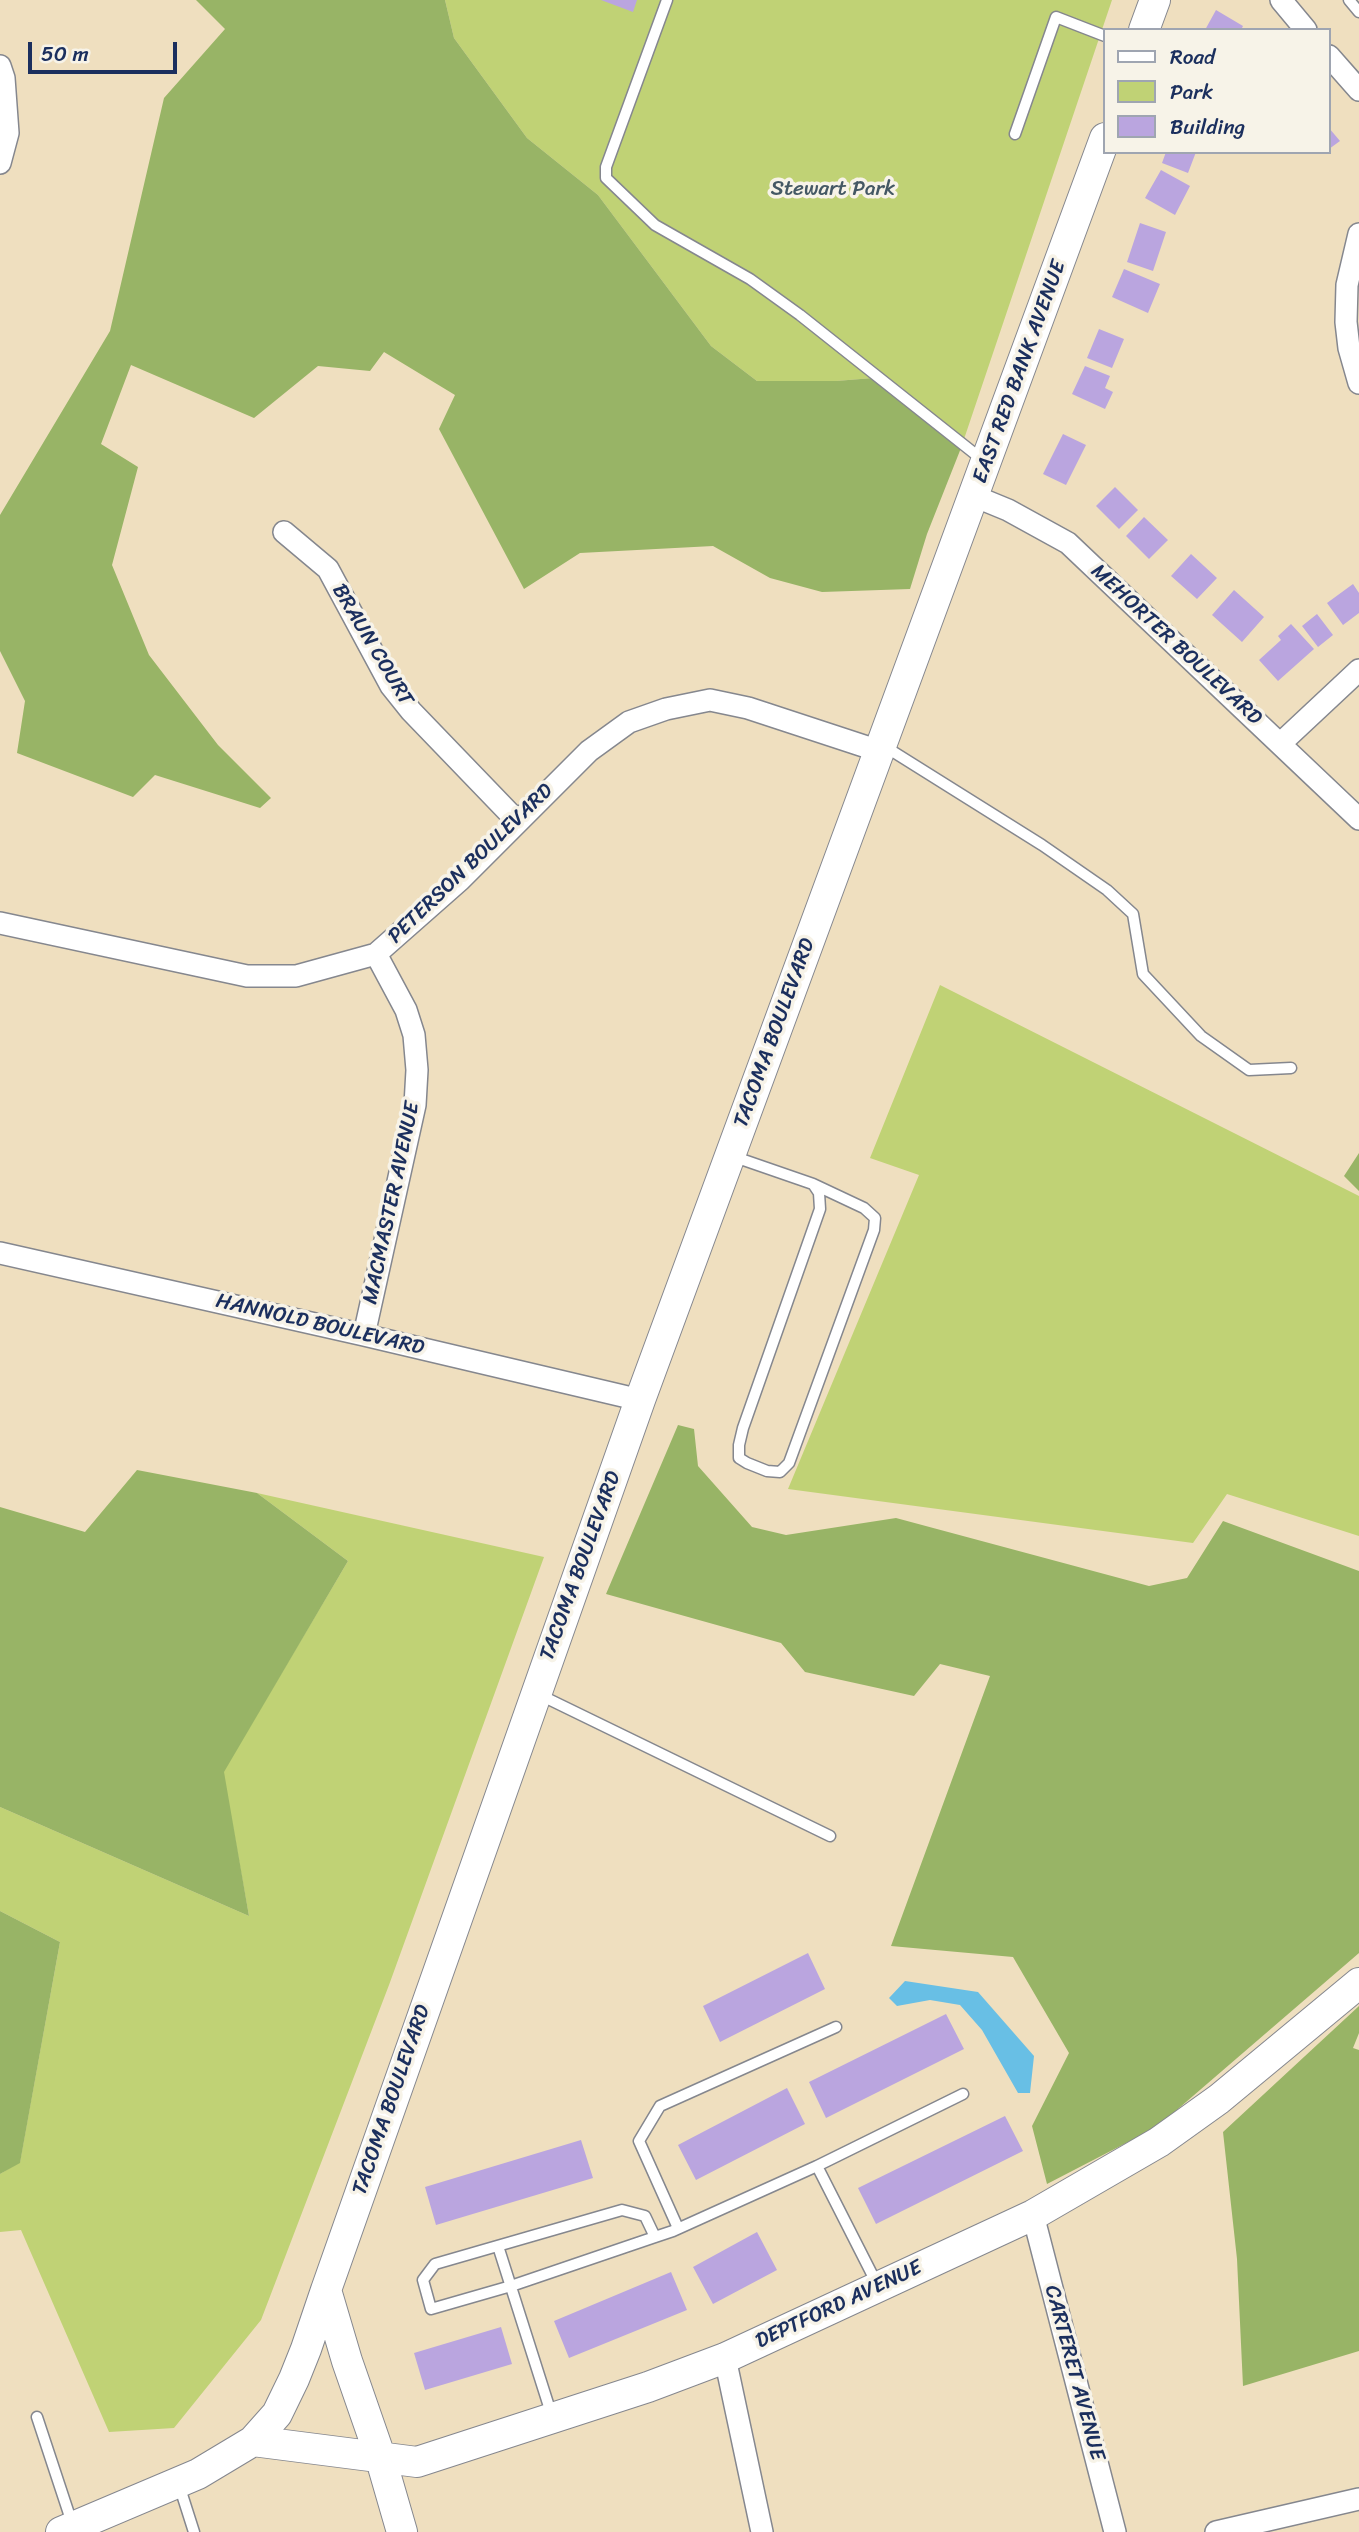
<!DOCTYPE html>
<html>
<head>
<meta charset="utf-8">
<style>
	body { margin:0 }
	#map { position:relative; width:1359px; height:2532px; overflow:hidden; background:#efdfbf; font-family:Sriracha,sans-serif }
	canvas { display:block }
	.legend { position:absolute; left:1103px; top:28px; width:228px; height:126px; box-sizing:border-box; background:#f7f3e8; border:2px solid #9fa5b1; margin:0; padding:9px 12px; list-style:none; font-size:21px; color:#1b2f5e }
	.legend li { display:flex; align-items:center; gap:14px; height:35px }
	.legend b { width:35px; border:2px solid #9fa5b1 }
	.scale { position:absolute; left:28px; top:42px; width:149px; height:32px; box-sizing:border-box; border:4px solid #1b2f5e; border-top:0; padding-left:9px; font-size:21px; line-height:24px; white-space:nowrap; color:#1b2f5e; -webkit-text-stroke:5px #f7f3e8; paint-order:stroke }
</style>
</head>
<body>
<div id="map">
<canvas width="1359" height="2532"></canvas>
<ul class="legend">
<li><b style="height:9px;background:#fff"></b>Road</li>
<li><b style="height:19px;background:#c0d275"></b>Park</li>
<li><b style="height:19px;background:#baa5df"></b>Building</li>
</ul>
<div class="scale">50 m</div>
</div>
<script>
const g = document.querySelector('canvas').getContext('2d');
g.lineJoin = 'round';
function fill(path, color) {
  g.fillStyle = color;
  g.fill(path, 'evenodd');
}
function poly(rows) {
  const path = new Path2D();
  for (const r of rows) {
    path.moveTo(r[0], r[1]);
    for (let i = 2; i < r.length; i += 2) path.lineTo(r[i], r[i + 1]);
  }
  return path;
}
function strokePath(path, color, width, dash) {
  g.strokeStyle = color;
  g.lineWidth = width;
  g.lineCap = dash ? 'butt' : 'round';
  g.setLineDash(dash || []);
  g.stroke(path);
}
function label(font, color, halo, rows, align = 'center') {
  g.font = font + ' Sriracha,sans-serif';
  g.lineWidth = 7;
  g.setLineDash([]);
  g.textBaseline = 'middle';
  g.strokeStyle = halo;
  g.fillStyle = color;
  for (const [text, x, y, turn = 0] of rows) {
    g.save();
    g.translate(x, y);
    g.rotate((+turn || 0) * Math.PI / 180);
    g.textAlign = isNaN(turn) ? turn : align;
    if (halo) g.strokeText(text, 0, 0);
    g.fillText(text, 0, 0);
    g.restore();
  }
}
fill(poly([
	[445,0,1112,0,961,448,873,378,836,381,757,381,711,346,598,195,527,138,454,38],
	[940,985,1359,1196,1359,1536,1227,1494,1193,1543,788,1489,919,1175,870,1158],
	[257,1493,544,1557,389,1985,261,2320,174,2428,109,2432,21,2230,0,2232,0,2174,20,2162,60,1942,0,1911,0,1807,249,1916,223,1772,348,1561]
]), '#c0d275');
fill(poly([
	[196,0,445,0,454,38,527,138,598,195,711,346,757,381,836,381,873,378,961,448,927,534,910,589,822,592,770,578,713,546,580,553,524,589,439,429,455,395,384,352,370,371,318,366,254,418,131,365,101,444,138,467,112,565,149,655,218,745,271,798,260,808,155,775,133,797,17,753,25,701,0,651,0,515,110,331,164,98,225,29],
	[1359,1153,1359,1191,1344,1176],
	[678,1425,694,1429,698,1466,752,1527,786,1535,896,1518,1149,1586,1187,1578,1223,1521,1359,1571,1359,1953,1157,2127,1047,2184,1032,2126,1069,2053,1013,1957,891,1946,990,1676,940,1664,914,1696,805,1672,781,1643,606,1594],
	[137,1470,257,1493,348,1561,224,1772,249,1916,0,1807,0,1507,85,1532],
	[0,1911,60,1942,20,2163,0,2174],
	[1359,2006,1359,2033,1353,2048,1359,2050,1359,2351,1243,2386,1237,2259,1223,2132]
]), '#98b466');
fill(poly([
	[905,1981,978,1992,1034,2056,1030,2093,1018,2093,982,2030,960,2005,930,2000,897,2006,889,1998]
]), '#68bfe5');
fill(poly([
	[601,0,637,0,633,12],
	[1216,10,1243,26,1241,30,1205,30],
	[1329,128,1340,141,1329,149],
	[1166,152,1196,152,1188,173,1162,163],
	[1161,170,1190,186,1175,215,1145,198],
	[1140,223,1166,232,1153,271,1127,262],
	[1124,269,1160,284,1148,313,1112,297],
	[1099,329,1124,339,1112,368,1087,358],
	[1085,366,1110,376,1105,388,1113,392,1105,409,1072,394],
	[1063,434,1086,445,1066,485,1043,474],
	[1115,487,1138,510,1119,529,1096,506],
	[1144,517,1168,540,1149,559,1126,536],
	[1191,554,1217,578,1197,599,1171,576],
	[1353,584,1359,593,1359,613,1343,625,1327,603],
	[1234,590,1264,617,1242,642,1212,615],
	[1317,614,1333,635,1318,647,1302,626],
	[1291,624,1314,649,1278,681,1259,660,1281,640,1278,636],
	[808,1953,825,1989,720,2042,703,2006],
	[946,2014,964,2049,826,2118,809,2082],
	[787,2088,805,2124,696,2180,678,2145],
	[1005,2116,1023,2151,876,2224,858,2188],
	[581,2140,593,2178,436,2225,425,2187],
	[757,2232,777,2270,713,2304,693,2267],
	[671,2272,687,2310,569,2358,554,2321],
	[501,2327,512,2364,425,2390,414,2353]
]), '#baa5df');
const lane = poly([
	[667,0,606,167,606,178,655,225,750,279,800,315,984,461],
	[1349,0,1359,12],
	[1015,134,1056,17,1105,36],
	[884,746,1042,845,1107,890,1133,914,1143,974,1201,1036,1249,1070,1291,1068],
	[732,1156,813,1184,819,1193,820,1209,743,1428,739,1445,739,1458,747,1463,767,1471,780,1472,789,1463,874,1230,875,1218,864,1208,813,1184],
	[538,1694,830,1836],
	[678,2228,639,2141,660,2106,836,2027],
	[655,2237,645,2216,622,2210,435,2264,423,2280,431,2309,511,2286,655,2237,673,2231,817,2166],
	[498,2246,552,2416],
	[877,2284,817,2166,963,2094],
	[37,2417,73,2526],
	[179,2485,194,2532]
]);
const street = poly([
	[1281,0,1306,30],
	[1329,56,1359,90],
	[0,66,4,78,8,133,0,163],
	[1359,234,1347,285,1346,322,1349,348,1359,383],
	[974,496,1008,510,1068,543,1359,819],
	[284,532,328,569,391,686,411,711,517,821],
	[1281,743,1359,670],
	[0,923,247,976,296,976,376,954,460,880,589,751,629,722,666,709,710,700,748,708,879,751],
	[0,1253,364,1335,640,1400],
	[364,1335,415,1105,417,1070,414,1035,406,1010,376,954],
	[1033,2215,1115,2532],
	[725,2358,762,2532],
	[1216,2532,1359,2499]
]);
const secondary = poly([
	[1144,30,1155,0],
	[253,2441,417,2462,648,2387,725,2358,1033,2215,1159,2142,1219,2099,1359,1983],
	[61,2532,198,2474,253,2441,277,2414,294,2379,306,2349,326,2290],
	[402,2532,380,2456,347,2361,326,2290,640,1400,1105,138]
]);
strokePath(lane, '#85878e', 13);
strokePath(street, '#85878e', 24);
strokePath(secondary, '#85878e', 32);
strokePath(lane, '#fff', 10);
strokePath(street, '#fff', 21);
strokePath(secondary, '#fff', 30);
label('21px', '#445864', '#f7f3e8', [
	["Stewart Park",833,190]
]);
label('21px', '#1b2f5e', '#f7f3e8', [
	["EAST RED BANK AVENUE",1020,372,-70],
	["BRAUN COURT",372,645,59],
	["MEHORTER BOULEVARD",1176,645,43],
	["PETERSON BOULEVARD",471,864,-44],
	["TACOMA BOULEVARD",775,1033,-70],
	["MACMASTER AVENUE",392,1203,-78],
	["HANNOLD BOULEVARD",320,1325,13],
	["TACOMA BOULEVARD",581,1566,-70],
	["TACOMA BOULEVARD",392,2100,-71],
	["DEPTFORD AVENUE",839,2305,-25],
	["CARTERET AVENUE",1074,2373,75]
]);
</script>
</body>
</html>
